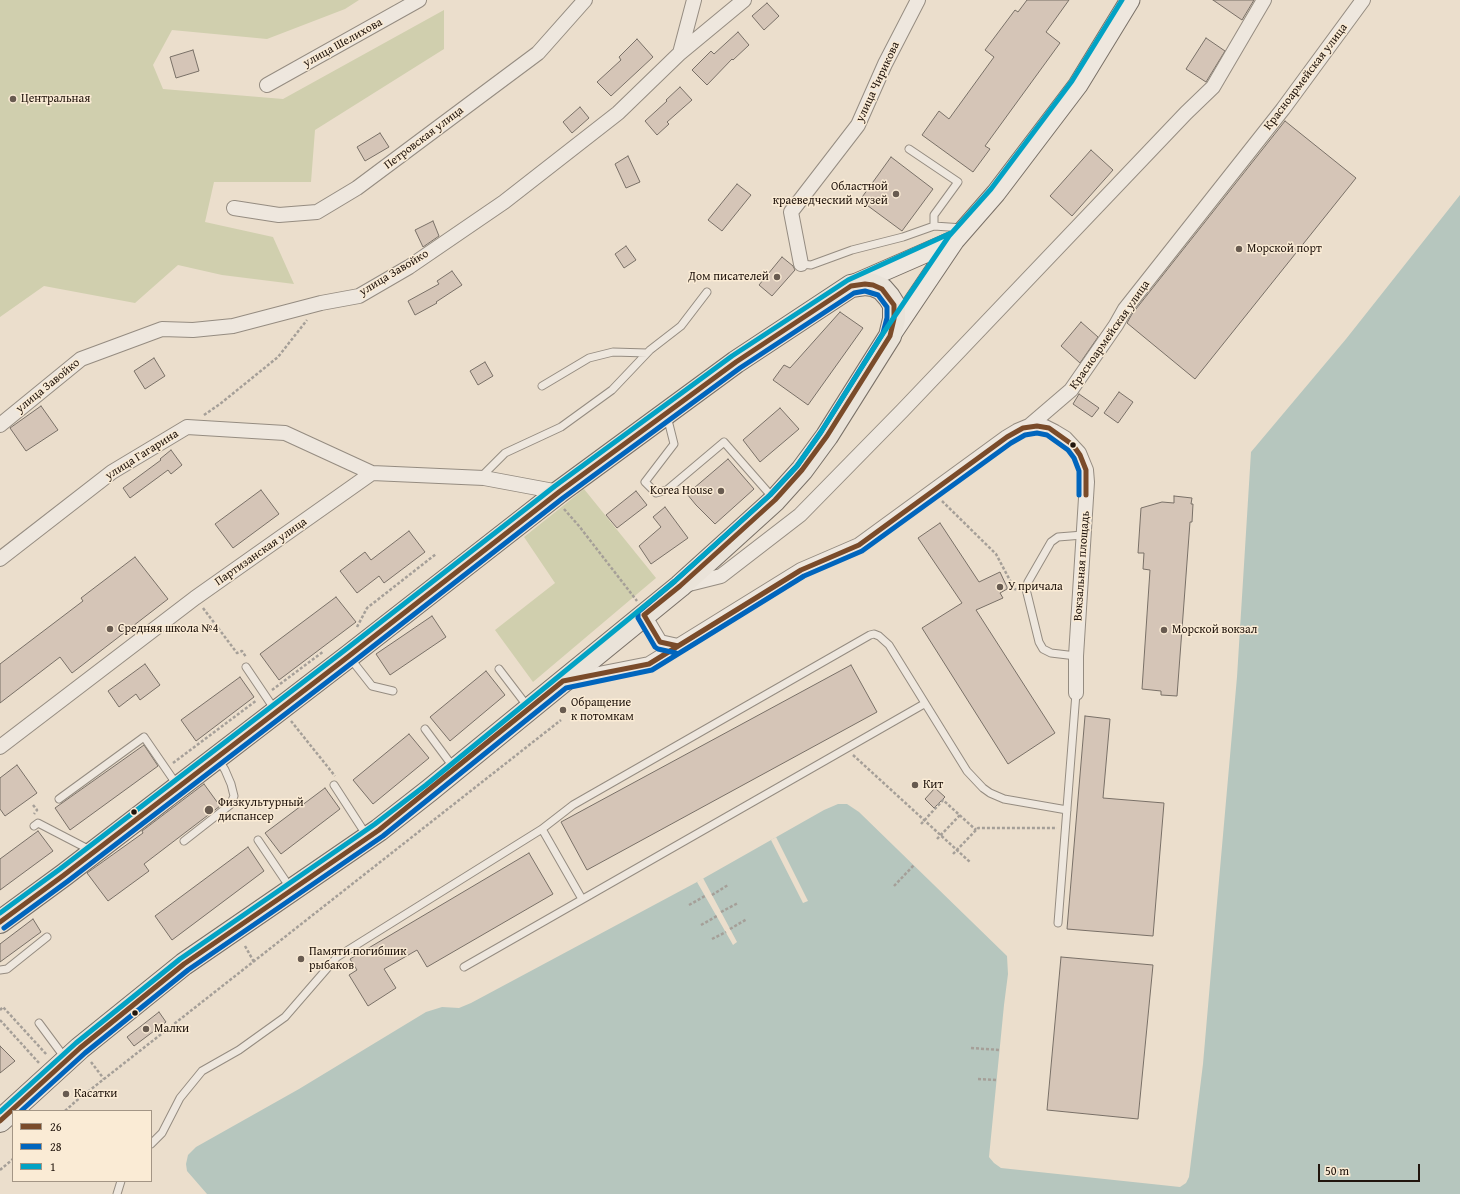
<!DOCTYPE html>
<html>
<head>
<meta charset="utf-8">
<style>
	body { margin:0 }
	#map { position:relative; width:1460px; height:1194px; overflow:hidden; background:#ebdecc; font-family:"Gentium Book Plus",serif }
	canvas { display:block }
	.legend { position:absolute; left:12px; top:1110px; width:140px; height:72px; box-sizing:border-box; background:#faebd5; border:1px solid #a39585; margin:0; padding:5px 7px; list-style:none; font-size:12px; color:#21150d }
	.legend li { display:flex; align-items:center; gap:8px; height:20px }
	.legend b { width:20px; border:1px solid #a39585 }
	.scale { position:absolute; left:1318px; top:1164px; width:102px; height:18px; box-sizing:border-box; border:2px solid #21150d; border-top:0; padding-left:5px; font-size:12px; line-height:14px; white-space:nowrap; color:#21150d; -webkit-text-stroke:3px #faebd5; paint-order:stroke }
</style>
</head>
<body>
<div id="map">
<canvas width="1460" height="1194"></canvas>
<ul class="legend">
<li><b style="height:5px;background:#7a4b2a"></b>26</li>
<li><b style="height:5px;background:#0065bd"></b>28</li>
<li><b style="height:5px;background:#02a2c4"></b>1</li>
</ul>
<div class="scale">50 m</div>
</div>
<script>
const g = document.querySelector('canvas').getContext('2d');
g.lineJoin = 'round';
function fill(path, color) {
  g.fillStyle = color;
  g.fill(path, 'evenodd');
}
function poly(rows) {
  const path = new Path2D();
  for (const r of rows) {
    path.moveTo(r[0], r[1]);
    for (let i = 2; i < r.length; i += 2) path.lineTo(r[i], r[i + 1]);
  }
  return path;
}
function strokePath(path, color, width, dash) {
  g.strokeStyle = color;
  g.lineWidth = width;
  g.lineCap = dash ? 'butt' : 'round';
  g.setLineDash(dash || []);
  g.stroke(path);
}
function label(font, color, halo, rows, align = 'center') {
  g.font = font + ' "Gentium Book Plus",serif';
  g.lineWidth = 3;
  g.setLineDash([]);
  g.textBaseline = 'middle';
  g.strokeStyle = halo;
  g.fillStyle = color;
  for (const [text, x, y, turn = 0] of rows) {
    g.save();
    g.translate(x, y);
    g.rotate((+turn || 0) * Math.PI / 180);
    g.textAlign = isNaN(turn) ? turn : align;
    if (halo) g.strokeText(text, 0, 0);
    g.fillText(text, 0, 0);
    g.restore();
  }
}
fill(poly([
	[0,0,359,0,345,9,267,39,172,30,153,65,163,89,283,99,444,10,444,49,315,130,311,182,214,182,205,222,273,237,294,284,222,275,178,265,135,303,44,286,0,317],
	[584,489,656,578,533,682,495,630,555,583,524,537]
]), '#d0cfae');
fill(poly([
	[1460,195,1460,1194,207,1194,187,1171,186,1164,188,1155,196,1147,299,1089,426,1012,442,1007,459,1008,471,1003,697,882,824,810,838,804,847,804,859,812,1007,956,1008,974,1004,1005,989,1157,994,1163,1001,1168,1180,1187,1186,1183,1189,1177,1203,1064,1216,914,1237,677,1251,452,1346,339]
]), '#b6c6be');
fill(poly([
	[776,837,808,901,803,903,771,840],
	[703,878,737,942,733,945,697,882]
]), '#ebdecc');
const building = poly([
	[1027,0,1069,0,1046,32,1060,43,985,146,990,149,973,172,922,135,939,111,949,119,994,57,985,50,1015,10,1018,12,1027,0],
	[1213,0,1254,0,1242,20,1213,0],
	[767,3,779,16,764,30,752,16,767,3],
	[738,32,749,45,733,60,732,59,707,85,692,70,711,51,714,54,738,32],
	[1206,38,1225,51,1206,82,1186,69,1206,38],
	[637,39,653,57,611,96,597,82,621,60,619,57,637,39],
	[193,50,199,71,176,78,170,57,193,50],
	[680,87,692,100,667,122,669,124,657,135,645,121,667,101,666,100,680,87],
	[580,107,589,118,572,133,563,122,580,107],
	[1285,121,1356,178,1195,379,1127,323,1132,314,1285,121],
	[380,133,389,147,365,161,357,147,380,133],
	[1091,150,1113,170,1072,216,1050,196,1091,150],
	[628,156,640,182,626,188,615,164,628,156],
	[891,157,933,189,902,231,860,200,891,157],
	[737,184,751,195,722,231,708,220,737,184],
	[433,221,439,236,423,247,415,230,433,221],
	[626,246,636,260,624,268,615,254,626,246],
	[782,257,793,266,795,270,772,296,759,285,782,257],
	[452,271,462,285,436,302,437,303,415,315,408,301,439,284,437,281,452,271],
	[840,312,863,328,808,405,773,380,784,365,790,368,840,312],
	[1081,322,1098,337,1080,363,1061,346,1081,322],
	[154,358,165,376,145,389,134,371,154,358],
	[485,362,493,376,478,385,470,371,485,362],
	[1119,392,1133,402,1118,423,1104,413,1119,392],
	[1079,394,1099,408,1092,417,1073,404,1079,394],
	[41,406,58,430,26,451,10,428,41,406],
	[780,408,799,429,760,462,743,440,780,408],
	[171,450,182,465,171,474,168,470,130,498,123,488,161,460,160,459,171,450],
	[728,459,754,489,715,524,696,505,687,494,728,459],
	[261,490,279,514,233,548,215,524,261,490],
	[636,491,647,505,617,528,606,515,636,491],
	[1174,496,1192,498,1191,504,1193,504,1192,522,1190,522,1177,696,1161,695,1161,691,1142,689,1150,570,1143,569,1144,553,1138,553,1141,508,1162,502,1174,503,1174,496],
	[665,507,688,538,651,564,639,546,661,527,653,517,665,507],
	[940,523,979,582,1000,572,1007,587,1007,589,1000,593,1003,598,976,610,1055,733,1008,764,922,628,962,603,918,538,940,523],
	[409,531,425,552,384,583,379,576,357,593,340,571,365,552,371,560,409,531],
	[135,557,168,599,72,673,60,657,0,703,0,664,83,601,81,598,135,557],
	[336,597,356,622,279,680,260,654,336,597],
	[432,616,446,637,390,675,376,654,432,616],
	[145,664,160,685,140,700,136,694,119,707,108,691,145,664],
	[851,665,877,712,587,870,561,822,851,665],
	[486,671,505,695,450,741,430,717,486,671],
	[240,677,254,697,196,741,181,720,240,677],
	[1085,716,1110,719,1103,798,1164,803,1153,936,1067,929,1085,716],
	[409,734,429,758,373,804,353,780,409,734],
	[144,745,158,766,70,830,55,808,144,745],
	[17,765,37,793,5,816,0,809,0,778,17,765],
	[204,784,220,806,144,864,149,871,108,901,87,873,143,833,142,831,204,784],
	[325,788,340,809,281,854,265,833,325,788],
	[935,788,945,797,934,808,925,799,935,788],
	[38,831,53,851,0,890,0,859,38,831],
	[248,847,264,871,172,940,155,916,248,847],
	[529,853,553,894,427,967,417,950,384,969,396,988,368,1006,349,975,357,970,350,959,529,853],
	[33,919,41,932,0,962,0,944,33,919],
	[1061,957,1153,965,1138,1119,1047,1110,1061,957],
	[159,1012,166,1022,134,1046,127,1037,159,1012],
	[0,1046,15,1061,0,1073,0,1046]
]);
fill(building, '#d5c5b7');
strokePath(building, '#797067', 1);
const lane = poly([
	[909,149,958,182,934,215,934,226],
	[801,264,811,265,852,250,903,237,934,226,963,228],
	[542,386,589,358,613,352,647,353],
	[667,416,674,444,645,482,656,493,667,490,724,442,774,499],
	[481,477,505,453,561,427,612,390,650,350,681,326,707,292],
	[1076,656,1051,653,1043,649,1039,642,1026,589,1028,582,1051,542,1058,537,1083,535],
	[350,658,372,686,393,691],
	[246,667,275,710],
	[499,669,528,707],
	[425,729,454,768],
	[334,785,367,836],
	[59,799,144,737,177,785],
	[34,826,38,823,90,850],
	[542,829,582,899],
	[258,840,291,889],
	[184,841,230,805,234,796,231,784,225,770,218,759],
	[1058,923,1076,693],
	[464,967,924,704],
	[0,970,7,969,47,937],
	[39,1023,65,1058],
	[151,1144,162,1133,180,1098,202,1071,239,1050,285,1017,337,957,542,829,573,805,870,635,874,634,879,636,889,645,967,771,983,788,990,793,1004,799,1067,810],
	[117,1194,121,1181]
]);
const street = poly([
	[680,53,744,0],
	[267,85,419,0],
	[234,208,279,215,317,212,357,188,538,53,585,0],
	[801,264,791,212,858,125,885,64,918,0],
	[0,425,81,359,162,329,193,330,233,326,321,303,359,296,409,267,504,202,618,113,680,53,694,0],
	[1029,426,1045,427,1055,432,1065,438,1079,453,1086,470,1087,482,1076,656,1076,693],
	[0,559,112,472,187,427,285,433,372,473],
	[685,585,721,576,800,515,903,410,1186,113,1213,87,1264,0],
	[644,615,660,642,678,646],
	[568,680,649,664,801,570,859,545,1007,437,1017,431,1029,426,1071,390,1116,325,1125,309,1283,109,1363,0],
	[0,747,195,598,372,473,484,478,559,492]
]);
const secondary = poly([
	[852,285,955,240],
	[891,335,955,240,996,193,1078,85,1130,0]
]);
const primary = poly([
	[0,922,64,875,349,656,559,492,736,362,851,286,865,284,873,285,882,289,889,297,894,305,894,319,890,336,827,436,802,470,775,500,680,586,430,790,379,830,184,964,80,1048,0,1121]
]);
strokePath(lane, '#958c81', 9);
strokePath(street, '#958c81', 16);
strokePath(secondary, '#797067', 21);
strokePath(primary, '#797067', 24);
strokePath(poly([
	[204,415,220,404,278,357,307,320],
	[942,501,996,554,1014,588,1016,590],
	[564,509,579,526,637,601],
	[203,608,237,653,242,651,246,657],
	[357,627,367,608,436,554],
	[272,690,324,651],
	[291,721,335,776],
	[853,755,971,863],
	[173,763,257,700],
	[33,805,37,810,34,814],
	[921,824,943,800,976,830],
	[937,839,960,815],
	[953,854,978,828,1057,828],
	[894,886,914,865],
	[712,895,728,885],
	[689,905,705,896],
	[721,912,738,903],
	[701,925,717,916],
	[730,929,747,919],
	[712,939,726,932],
	[245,946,254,962],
	[0,1010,3,1007,47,1055],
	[0,1020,39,1063],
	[971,1048,1000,1050],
	[91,1062,104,1079],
	[978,1079,997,1080],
	[65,1111,76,1101,561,720],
	[0,1170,13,1159]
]), '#a59f98', 2.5, [3, 2]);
strokePath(lane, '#eee7de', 7);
strokePath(street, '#eee7de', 14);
strokePath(secondary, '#eee7de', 19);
strokePath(primary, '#eae3d9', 22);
strokePath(poly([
	[0,922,64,875,349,656,559,492,736,362,851,286,865,284,873,285,882,289,894,305,894,319,890,336,827,436,802,470,775,500,680,586,644,615,660,642,678,646],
	[0,1121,80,1048,184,964,379,830,563,681,649,664,801,570,859,545,1007,437,1023,428,1037,426,1049,428,1073,445,1080,455,1086,470,1086,495]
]), '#7a4b2a', 5);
strokePath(poly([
	[4,928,68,881,353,662,563,498,740,368,854,293,865,291,878,295,887,307,887,318,883,333,821,432,797,466,770,495,675,581,638,612,638,618,655,647,658,649,676,653],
	[21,1111,85,1053,188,970,383,836,566,688,652,670,804,576,862,551,1011,443,1025,435,1037,433,1047,435,1068,450,1074,458,1079,471,1079,495]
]), '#0065bd', 5);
strokePath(poly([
	[0,913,60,869,345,650,555,486,732,356,848,280,951,233],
	[0,1112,76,1043,180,959,375,824,426,785,675,581,770,495,797,466,821,432,884,332,949,236,991,189,1072,81,1122,0]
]), '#02a2c4', 5);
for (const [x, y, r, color] of [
	[13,99,4,"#685b50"],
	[896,194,4,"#685b50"],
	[1239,249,4,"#685b50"],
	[777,277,4,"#685b50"],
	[1073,445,3.5,"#21150d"],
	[721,491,4,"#685b50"],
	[1000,587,4,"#685b50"],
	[110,629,4,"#685b50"],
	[1164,630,4,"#685b50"],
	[563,710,4,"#685b50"],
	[915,785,4,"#685b50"],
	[209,810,5,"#685b50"],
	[134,812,3.5,"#21150d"],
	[301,959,4,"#685b50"],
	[135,1013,3.5,"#21150d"],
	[146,1029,4,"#685b50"],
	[66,1094,4,"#685b50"]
]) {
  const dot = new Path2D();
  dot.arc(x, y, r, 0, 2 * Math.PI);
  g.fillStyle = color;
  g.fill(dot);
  strokePath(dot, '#faebd5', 1.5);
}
label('12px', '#21150d', '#faebd5', [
	["улица Шелихова",343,43,-29],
	["Красноармейская улица",1306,77,-53],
	["улица Чирикова",878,82,-65],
	["Петровская улица",424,138,-37],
	["улица Завойко",394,273,-31],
	["Красноармейская улица",1110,335,-55],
	["улица Завойко",48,386,-39],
	["улица Гагарина",142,455,-32],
	["Партизанская улица",261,552,-35],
	["Вокзальная площадь",1082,566,-86]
]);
label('12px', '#21150d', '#faebd5', [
	["Центральная",21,99],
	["Областной",888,187,"right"],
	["краеведческий музей",888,201,"right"],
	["Морской порт",1247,249],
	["Дом писателей",769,277,"right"],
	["Korea House",713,491,"right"],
	["У причала",1008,587],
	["Средняя школа №4",118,629],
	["Морской вокзал",1172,630],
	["Обращение",571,703],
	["к потомкам",571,717],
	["Кит",923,785],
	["Физкультурный",218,803],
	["диспансер",218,817],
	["Памяти погибшик",309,952],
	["рыбаков",309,966],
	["Малки",154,1029],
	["Касатки",74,1094]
], 'left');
</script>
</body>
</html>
